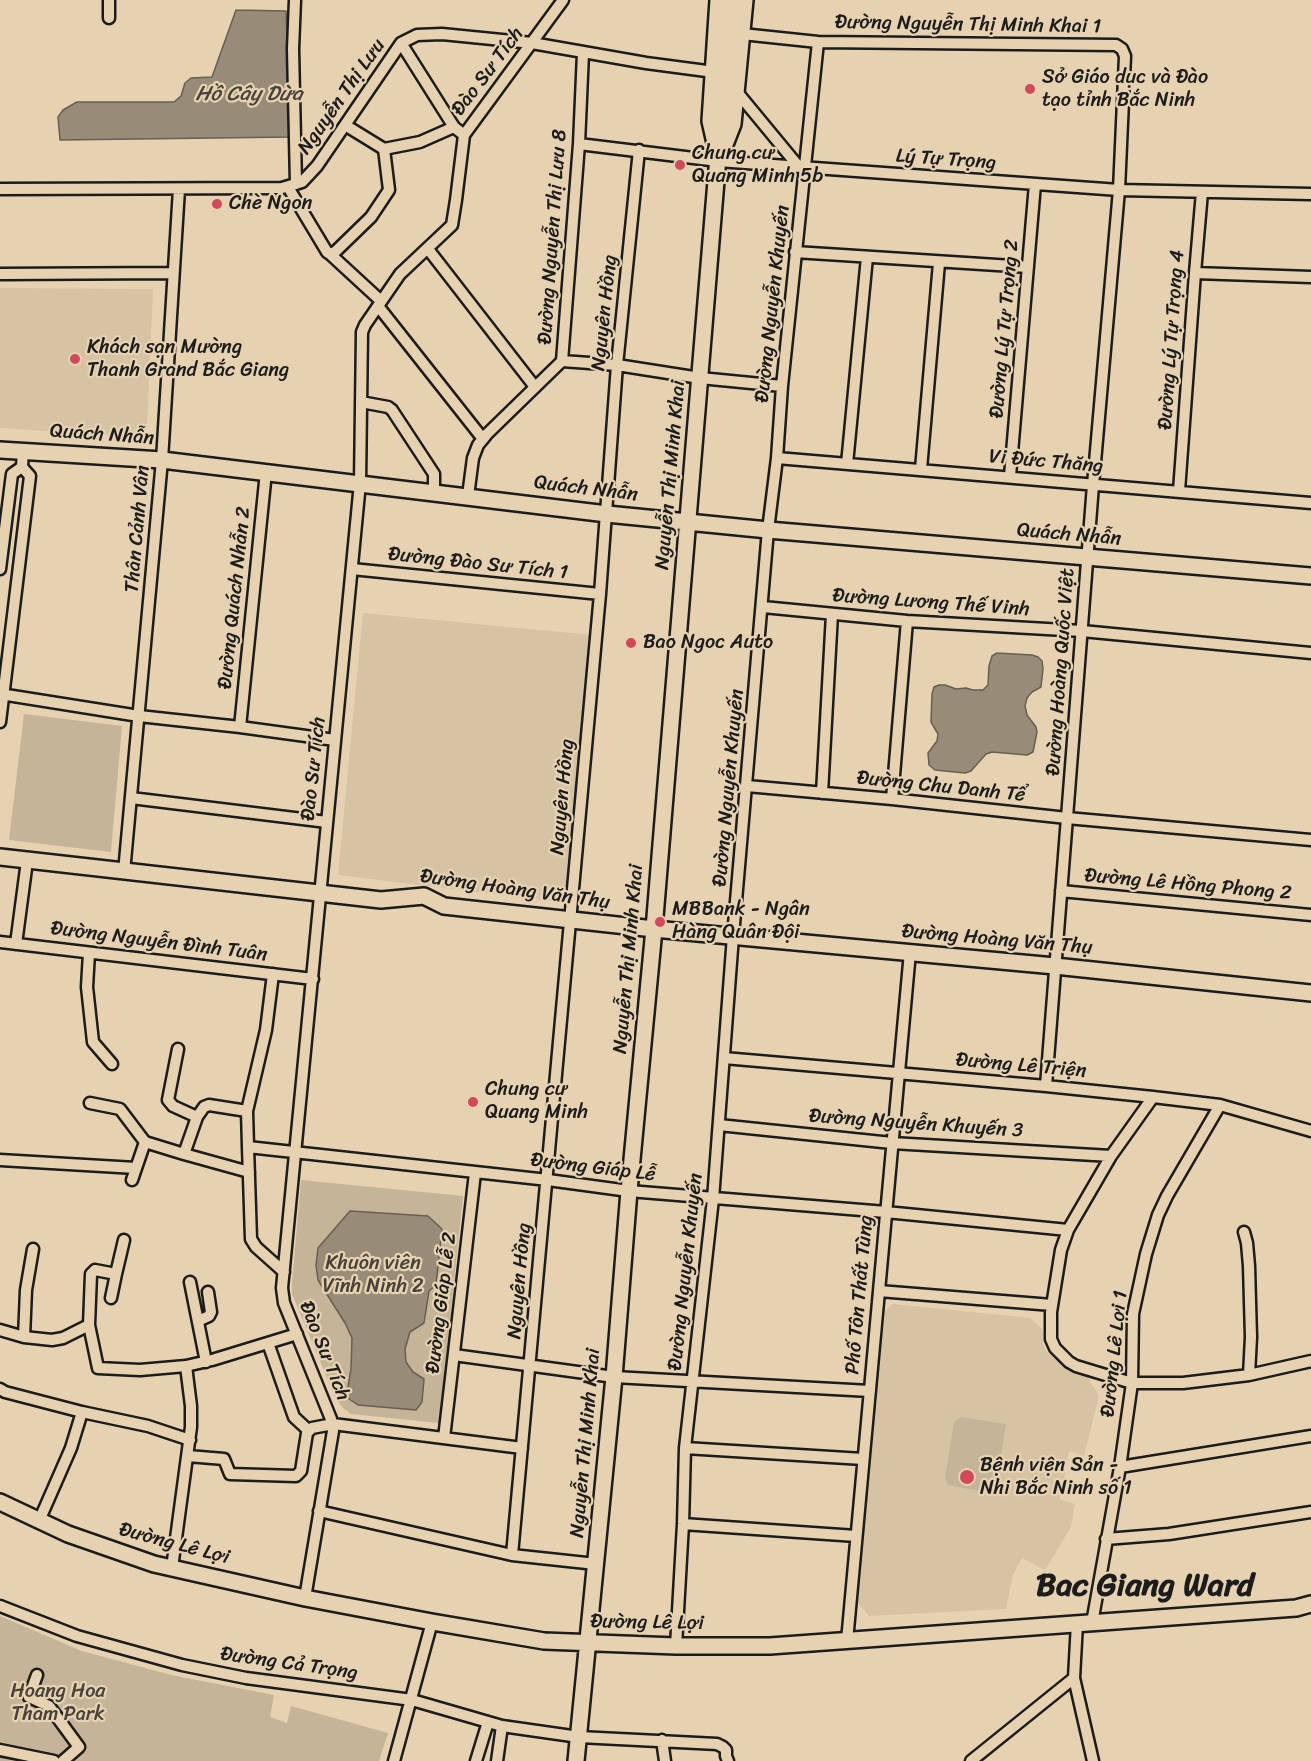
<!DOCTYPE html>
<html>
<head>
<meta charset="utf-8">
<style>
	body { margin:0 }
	canvas { display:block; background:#e6d2b0 }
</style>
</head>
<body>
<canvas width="1311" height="1761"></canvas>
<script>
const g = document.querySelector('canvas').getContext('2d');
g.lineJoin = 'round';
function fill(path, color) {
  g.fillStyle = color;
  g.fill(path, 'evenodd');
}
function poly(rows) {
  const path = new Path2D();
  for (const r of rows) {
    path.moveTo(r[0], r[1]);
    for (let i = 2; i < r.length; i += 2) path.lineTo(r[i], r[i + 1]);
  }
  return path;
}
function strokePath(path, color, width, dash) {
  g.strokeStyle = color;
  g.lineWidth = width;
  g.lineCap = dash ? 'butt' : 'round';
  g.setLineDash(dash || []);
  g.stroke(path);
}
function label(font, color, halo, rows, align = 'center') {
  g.font = font + ' Sriracha,sans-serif';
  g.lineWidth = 4.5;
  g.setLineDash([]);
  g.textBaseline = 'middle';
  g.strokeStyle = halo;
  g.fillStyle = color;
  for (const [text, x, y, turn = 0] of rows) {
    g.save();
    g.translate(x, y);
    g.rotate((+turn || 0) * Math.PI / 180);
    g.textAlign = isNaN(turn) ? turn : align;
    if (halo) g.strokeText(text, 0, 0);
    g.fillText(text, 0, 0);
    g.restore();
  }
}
fill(poly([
	[0,288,153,289,147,429,134,437,0,428],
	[363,613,592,635,570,891,558,902,338,875],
	[893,1304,1030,1318,1042,1329,1044,1346,1047,1352,1063,1365,1086,1374,1099,1396,1084,1456,1069,1451,1060,1499,1075,1504,1071,1527,1045,1570,1022,1558,1013,1575,1006,1609,869,1616,858,1603,885,1311]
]), '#d5c3a4');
fill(poly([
	[24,714,122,726,111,852,9,840],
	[301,1180,463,1196,439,1423,351,1414,342,1407,335,1397,292,1294,292,1283],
	[961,1417,1006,1424,995,1494,948,1485,945,1478,954,1422],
	[0,1616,82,1651,171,1675,274,1695,270,1717,287,1723,291,1706,388,1733,379,1761,0,1761]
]), '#c5b498');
const water = poly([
	[236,10,286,11,291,137,60,140,58,117,63,110,77,102,174,102,181,96,185,83,191,78,212,77,236,10],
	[997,653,1032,655,1038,657,1042,661,1043,669,1041,687,1032,692,1027,698,1025,706,1027,715,1036,727,1037,732,1033,752,1027,755,992,752,986,754,971,771,965,773,935,770,929,765,928,753,937,741,938,734,931,722,932,694,934,687,939,685,945,685,956,689,966,688,973,690,983,690,988,685,989,666,992,656,997,653],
	[350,1211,428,1216,442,1229,436,1285,429,1291,424,1323,410,1332,405,1349,406,1362,413,1372,424,1379,422,1402,416,1410,358,1405,349,1399,347,1393,351,1369,352,1338,345,1323,318,1280,316,1265,318,1248,350,1211]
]);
fill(water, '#988c78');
strokePath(water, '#665f53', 1.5);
const street = poly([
	[295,0,293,49,296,184],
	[109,18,109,0],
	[742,34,818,42,1116,45,1122,49,1125,56,1119,190,1093,485,1046,1086],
	[401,43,454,127,464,135],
	[737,92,799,167],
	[579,144,718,161,1119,190,1311,194],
	[384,149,420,142,454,127],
	[288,187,327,252,330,254,335,252,371,217,389,190,384,149,345,125],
	[0,189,282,188,302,182,317,166,401,43,417,35,442,34,532,43,646,63,714,72],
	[428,249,535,387],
	[795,252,1028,267],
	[330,254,381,301],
	[1195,273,1311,277],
	[0,274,173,273],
	[378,306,483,439],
	[562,361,617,365,700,378,782,386],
	[361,402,388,407,392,410,434,474,434,492],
	[777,458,1311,503],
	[847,464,867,257],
	[921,469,939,263],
	[1010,476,1035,184],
	[1179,491,1195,273,1202,192],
	[468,496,473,458,478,445,487,434,562,361,579,144,583,53],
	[0,569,12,474,22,467],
	[352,569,600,594],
	[763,607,907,621,1082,631,1311,653],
	[0,694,139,716,240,727,335,740],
	[0,722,30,476,22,467,23,451],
	[240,727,266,472],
	[747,786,892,799,1067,818,1311,840],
	[822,793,832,614],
	[131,798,327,822],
	[892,799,907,621],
	[124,872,162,460,179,189],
	[1061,891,1311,915],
	[0,942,313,979],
	[16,944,27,861],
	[89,953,87,987,93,1042,112,1064],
	[178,1049,168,1100,173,1106,197,1117],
	[724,1058,1046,1086,1153,1097,1220,1105,1311,1131],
	[1153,1097,1111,1156,1068,1230,1061,1250,1051,1312,1051,1339,1055,1348,1069,1362,1076,1366,1132,1383,1183,1383,1249,1375,1311,1361],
	[90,1103,120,1109,145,1142],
	[247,1111,209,1105,204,1107,197,1117,184,1154,249,1172],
	[719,1125,892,1143,1111,1156],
	[248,1147,247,1111,266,1030,273,974],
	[0,1160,136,1168],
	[132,1180,145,1142,184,1154],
	[1244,1232,1247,1243,1249,1266,1251,1337,1249,1375],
	[284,1272,256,1247,251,1239,248,1147,548,1180,629,1191,886,1212,1068,1230],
	[190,1282,206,1362],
	[879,1291,1052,1305],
	[111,1298,116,1274],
	[198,1321,209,1316,211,1312,208,1292],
	[89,1325,91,1274,95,1270,116,1274,124,1240],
	[0,1330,24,1337,52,1340,63,1338,89,1325,98,1368,140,1370,186,1366,191,1406,191,1427,172,1568],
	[24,1337,26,1290,33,1249],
	[268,1343,294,1417,308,1430],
	[454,1355,614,1377,870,1391],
	[186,1366,212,1360,297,1334],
	[0,1389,5,1392,82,1412,148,1426,190,1440],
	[444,1438,475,1173],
	[685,1448,863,1459],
	[188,1456,224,1459,230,1474,296,1476,301,1471,307,1433,312,1428,333,1424,522,1448],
	[1120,1467,1311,1436],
	[319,1511,512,1555,596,1564],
	[39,1521,71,1448,82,1412],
	[683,1524,856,1536],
	[1106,1539,1169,1534,1311,1512],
	[512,1555,600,594,617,365,639,150],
	[305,1598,333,1431,331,1419,284,1303,282,1288,360,483,362,332,365,325,400,274,452,225,456,200,464,135,563,0],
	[0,1606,77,1636,182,1665,246,1678,412,1700,502,1726,579,1737,717,1744,723,1747,726,1750,726,1756,728,1761],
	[1077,1623,1074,1678,1093,1761],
	[1092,1623,1120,1467,1132,1383,1133,1314,1146,1254,1158,1215,1167,1196,1220,1105],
	[847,1641,910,952],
	[676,1646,683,1524,685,1448,713,1199,733,936,768,530,777,458,782,386,818,42],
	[37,1675,29,1697,49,1706,79,1747,63,1761],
	[662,1740,665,1761],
	[0,1750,54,1761],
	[394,1761,432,1622],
	[476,1761,488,1722],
	[497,1761,502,1726],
	[971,1761,1074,1678]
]);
const secondary = poly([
	[715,143,710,121,718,0],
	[724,147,733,124,745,0],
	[0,450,162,460,607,514,768,530,1311,576],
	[0,857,381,900,424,896,444,906,654,929,1055,966,1311,993],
	[0,1502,68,1534,154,1564,305,1598,432,1622,544,1641,676,1646,770,1646,1296,1608,1311,1604],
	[576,1761,614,1377,629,1191,654,929,731,0]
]);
strokePath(street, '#1c1c1c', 15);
strokePath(secondary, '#1c1c1c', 20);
strokePath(street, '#e6d2b0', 10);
strokePath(secondary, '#e6d2b0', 15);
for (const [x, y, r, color] of [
	[1030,89,6,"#d1495b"],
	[680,165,6,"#d1495b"],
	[217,204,6,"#d1495b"],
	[75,359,6,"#d1495b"],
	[631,643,6,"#d1495b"],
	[660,922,6,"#d1495b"],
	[473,1102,6,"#d1495b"],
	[967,1477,8,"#d1495b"]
]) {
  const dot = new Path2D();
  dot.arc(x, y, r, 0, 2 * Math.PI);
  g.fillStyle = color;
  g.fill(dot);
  strokePath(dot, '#e6d2b0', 2);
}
label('20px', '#1c1c1c', '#e6d2b0', [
	["Đường Nguyễn Thị Minh Khai 1",968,25,1],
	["Đào Sư Tích",488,72,-53],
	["Nguyễn Thị Lưu",342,97,-55],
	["Lý Tự Trọng",946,160,4],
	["Đường Nguyễn Thị Lưu 8",553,237,-86],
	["Đường Nguyễn Khuyến",773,304,-84],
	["Nguyên Hồng",605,313,-84],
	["Đường Lý Tự Trọng 2",1005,329,-85],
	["Đường Lý Tự Trọng 4",1172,340,-86],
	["Quách Nhẫn",102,435,4],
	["Vi Đức Thăng",1046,462,5],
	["Nguyễn Thị Minh Khai",671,475,-85],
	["Quách Nhẫn",586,489,7],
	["Thân Cảnh Vân",138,529,-85],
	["Quách Nhẫn",1069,535,5],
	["Đường Đào Sư Tích 1",478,564,6],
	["Đường Quách Nhẫn 2",235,598,-84],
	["Đường Lương Thế Vinh",931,603,4],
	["Đường Hoàng Quốc Việt",1061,672,-86],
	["Đào Sư Tích",314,769,-84],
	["Đường Chu Danh Tể",941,787,6],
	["Đường Nguyễn Khuyến",729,788,-85],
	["Nguyên Hồng",563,797,-85],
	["Đường Lê Hồng Phong 2",1188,885,5],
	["Đường Hoàng Văn Thụ",515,890,8],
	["Đường Hoàng Văn Thụ",997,940,5],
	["Đường Nguyễn Đình Tuân",159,942,7],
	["Nguyễn Thị Minh Khai",629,959,-85],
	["Đường Lê Triện",1021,1066,5],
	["Đường Nguyễn Khuyến 3",916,1124,4],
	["Đường Giáp Lễ",593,1168,7],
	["Đường Nguyễn Khuyến",686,1272,-84],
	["Nguyên Hồng",520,1281,-85],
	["Phố Tôn Thất Tùng",860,1295,-85],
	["Đường Giáp Lễ 2",442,1303,-83],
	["Đào Sư Tích",324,1351,68],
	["Đường Lê Lợi 1",1115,1354,-84],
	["Nguyễn Thị Minh Khai",586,1443,-85],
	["Đường Lê Lợi",174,1544,15],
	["Đường Lê Lợi",647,1623,1],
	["Đường Cả Trọng",289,1664,8]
]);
label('20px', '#1c1c1c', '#e6d2b0', [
	["Sở Giáo dục và Đào",1042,78],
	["tạo tỉnh Bắc Ninh",1042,101],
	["Chung cư",692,154],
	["Quang Minh 5b",692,177],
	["Chè Ngon",229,204],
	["Khách sạn Mường",87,348],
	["Thanh Grand Bắc Giang",87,371],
	["Bao Ngoc Auto",643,643],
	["MBBank - Ngân",672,910],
	["Hàng Quân Đội",672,933],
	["Chung cư",485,1090],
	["Quang Minh",485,1113],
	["Bệnh viện Sản -",980,1466],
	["Nhi Bắc Ninh số 1",980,1489]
], 'left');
label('20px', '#46423b', '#e6d2b0', [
	["Khuôn viên",373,1264],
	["Vĩnh Ninh 2",373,1287],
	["Hoang Hoa",58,1692],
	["Tham Park",58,1715]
]);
label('italic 21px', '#47433c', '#e6d2b0', [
	["Hồ Cây Dừa",249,95]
]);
label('bold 32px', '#1c1c1c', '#e6d2b0', [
	["Bac Giang Ward",1145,1587]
]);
</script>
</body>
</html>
